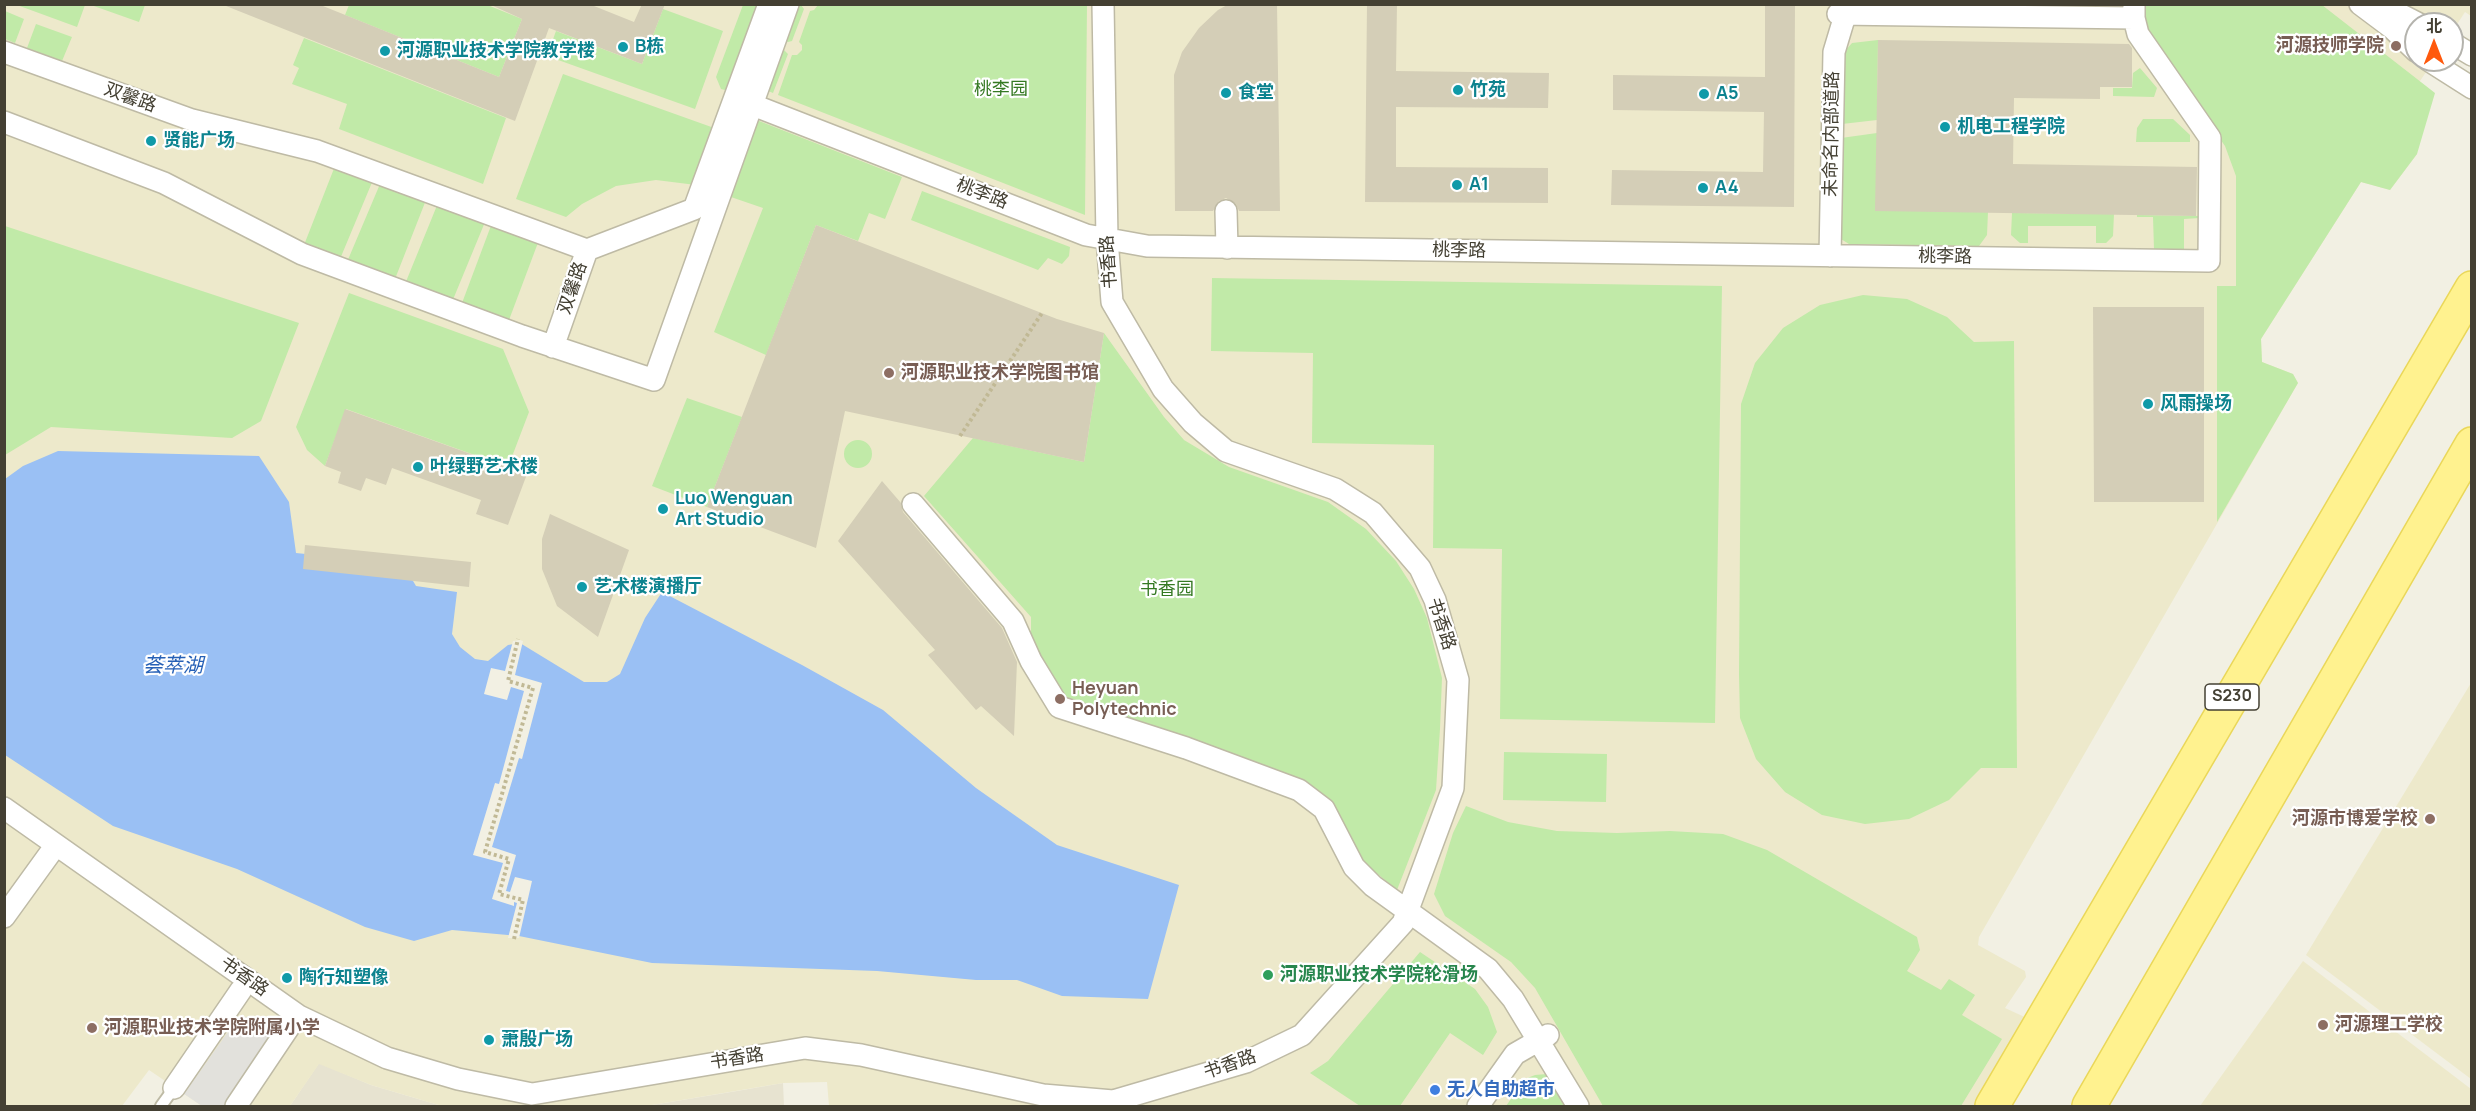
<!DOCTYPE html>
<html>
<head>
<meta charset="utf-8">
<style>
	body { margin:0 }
	#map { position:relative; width:2476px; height:1111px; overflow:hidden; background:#f2f0e3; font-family:Manrope,"Noto Sans SC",sans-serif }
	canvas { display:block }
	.frame { position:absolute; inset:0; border:6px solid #444033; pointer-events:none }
	.north { position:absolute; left:2404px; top:12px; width:60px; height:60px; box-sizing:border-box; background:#fff; border:2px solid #b4b3ad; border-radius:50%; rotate:0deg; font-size:16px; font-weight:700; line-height:24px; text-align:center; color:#444033 }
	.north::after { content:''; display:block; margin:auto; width:21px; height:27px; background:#ff590d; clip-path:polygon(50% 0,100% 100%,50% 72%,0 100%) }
</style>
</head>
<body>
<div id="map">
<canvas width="2476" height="1111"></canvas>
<div class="frame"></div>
<div class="north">北</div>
</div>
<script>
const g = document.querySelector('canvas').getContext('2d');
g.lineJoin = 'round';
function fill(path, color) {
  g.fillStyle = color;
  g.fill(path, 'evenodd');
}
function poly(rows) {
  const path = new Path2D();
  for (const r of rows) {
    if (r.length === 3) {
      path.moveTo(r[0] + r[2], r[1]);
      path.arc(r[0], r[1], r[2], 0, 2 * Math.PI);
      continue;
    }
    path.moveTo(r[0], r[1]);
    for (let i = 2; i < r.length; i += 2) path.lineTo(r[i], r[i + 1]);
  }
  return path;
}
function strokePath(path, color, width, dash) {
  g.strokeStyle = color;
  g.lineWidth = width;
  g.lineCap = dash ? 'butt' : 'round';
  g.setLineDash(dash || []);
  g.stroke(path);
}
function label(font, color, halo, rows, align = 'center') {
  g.font = font + ' Manrope,"Noto Sans SC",sans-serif';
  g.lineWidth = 4.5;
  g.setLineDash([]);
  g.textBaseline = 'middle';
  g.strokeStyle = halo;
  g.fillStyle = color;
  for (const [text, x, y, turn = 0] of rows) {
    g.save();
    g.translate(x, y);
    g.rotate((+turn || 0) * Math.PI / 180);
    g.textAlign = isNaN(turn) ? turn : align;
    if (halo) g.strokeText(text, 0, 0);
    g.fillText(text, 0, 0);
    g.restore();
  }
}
fill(poly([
	[319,1063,371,1085,442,1106,290,1106],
	[783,1083,784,1106,646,1106,737,1091]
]), '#e7e3d0');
fill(poly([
	[5,5,2471,5,2471,16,2465,12,2452,32,2452,24,2416,24,2416,60,2434,60,2420,81,2417,154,2390,190,2361,182,2261,339,2262,362,2293,374,2298,383,1979,937,1978,945,2025,971,2026,977,2005,1008,2029,1019,1977,1106,829,1106,827,1082,783,1083,646,1106,442,1106,371,1085,319,1064,290,1106,202,1106,149,1070,122,1106,5,1106],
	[2471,683,2471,1079,2306,955],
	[2303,961,2471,1089,2471,1106,2200,1106]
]), '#ede9cb');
fill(poly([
	[485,4,522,19,499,77,345,15,349,5],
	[17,5,85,5,77,27],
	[91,5,145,4,145,5,139,22],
	[743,5,766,5,729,91,721,89,716,77],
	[795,5,801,5,804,9,792,41,788,42,783,40],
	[818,5,1087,5,1085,215,778,95,792,55,797,55,802,50,802,45,799,42,810,11,814,10],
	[2145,5,2322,5,2435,93,2417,154,2390,190,2361,182,2261,339,2262,362,2293,374,2298,383,2217,522,2217,286,2236,286,2236,176,2225,146,2145,30],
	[663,9,723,31,695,109,547,56,556,31,642,64],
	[5,11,24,19,15,43,5,39],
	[36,24,72,37,62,61,27,48],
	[304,38,506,118,483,184,339,129,347,104,292,84,299,68,293,65],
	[1878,40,1877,120,1842,124,1840,62,1845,51,1852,43],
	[781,47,788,54,773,93,766,90],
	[2140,68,2157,88,2154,97,2113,96,2113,88,2132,88,2133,73],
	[563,74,717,129,696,185,656,180,616,186,582,204,566,217,516,199],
	[754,119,902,177,885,219,869,213,858,241,816,225,766,355,714,332,763,208,728,196],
	[2143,119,2173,119,2190,135,2190,142,2136,142,2137,128],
	[1877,133,1988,212,1987,235,1979,246,1849,244,1841,239,1841,138],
	[335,166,373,180,340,259,304,245],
	[380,184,426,200,395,279,347,262],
	[922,191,1070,247,1069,256,1062,264,1048,258,1038,270,911,220],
	[438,203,485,222,452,302,405,284],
	[2012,213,2114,214,2113,236,2106,243,2096,243,2096,226,2028,226,2028,243,2020,243,2011,235],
	[2137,215,2200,216,2200,218,2184,219,2184,249,2154,249,2153,217,2137,217],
	[492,223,539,240,509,320,462,303],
	[5,226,299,323,261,421,232,438,51,427,5,455],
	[1212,278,1722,286,1715,723,1500,719,1502,549,1433,548,1434,445,1312,443,1313,353,1211,351],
	[349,293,503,349,529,412,508,467,346,409,325,466,307,450,296,427],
	[1863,295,1907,299,1947,317,1974,342,2014,341,2017,768,1981,768,1949,800,1909,819,1865,824,1822,815,1785,792,1756,759,1740,718,1739,674,1741,404,1755,363,1783,328,1820,305],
	[1104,333,1164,417,1184,440,1229,467,1328,502,1366,529,1396,561,1414,589,1427,618,1442,678,1440,729,1436,790,1397,890,1362,861,1331,804,1071,701,1053,683,1031,641,1031,617,924,496,973,438,1084,462],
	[687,398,742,417,707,507,652,486],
	[858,454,14],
	[1504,752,1607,754,1606,802,1503,800],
	[1466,806,1508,822,1557,831,1617,833,1670,831,1723,834,1767,850,1917,937,1920,950,1907,971,1941,990,1949,979,1975,995,1962,1015,2002,1039,1961,1106,1603,1106,1535,988,1511,962,1445,916,1434,894,1453,833],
	[1420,952,1475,989,1488,1007,1497,1032,1483,1055,1450,1033,1400,1106,1360,1106,1310,1073,1328,1061],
	[1547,1074,1572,1106,1506,1106,1525,1079,1535,1075]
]), '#c1eaa8');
fill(poly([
	[260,1016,272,1025,278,1035,233,1106,202,1106,184,1094,235,1022,244,1017]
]), '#e2e1dc');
fill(poly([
	[58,451,259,456,289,502,296,553,403,564,416,586,457,592,452,634,460,647,475,659,488,661,508,645,520,643,584,682,607,682,620,674,645,618,662,592,802,665,883,710,976,788,1057,845,1179,885,1148,999,1062,996,1017,980,976,980,877,971,652,963,519,936,452,930,414,941,365,927,237,869,113,826,5,755,5,479,23,466]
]), '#9ac0f4');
fill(poly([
	[520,640,523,641,515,675,542,683,522,759,519,758,492,847,516,855,506,891,510,892,515,877,532,881,519,938,508,938,517,903,514,902,514,906,492,899,503,863,473,855,495,783,499,784,524,691,511,687,507,700,484,694,491,668,505,671,513,641]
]), '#f2f0e3');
fill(poly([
	[221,4,318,4,499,77,522,19,489,4,589,4,634,22,642,4,665,4,642,64,549,28,515,121],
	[1229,4,1277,4,1280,211,1239,211,1236,204,1226,198,1219,201,1213,211,1175,211,1174,75,1182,52,1199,28,1218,10],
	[1367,4,1397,4,1396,71,1549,73,1548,108,1396,107,1396,167,1548,168,1548,203,1365,202],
	[1765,4,1795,4,1794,207,1611,205,1612,170,1763,172,1764,112,1613,110,1613,75,1765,77],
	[1878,40,2129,44,2132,48,2132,87,2100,87,2100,99,2014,98,2013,164,2197,167,2196,216,1875,211],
	[816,225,1057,319,1104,333,1084,462,845,411,816,548,707,507],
	[2093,307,2204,307,2204,502,2094,502],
	[345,409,527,474,508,525,476,514,481,500,392,468,386,485,366,478,361,491,338,483,341,472,325,466],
	[882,481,901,503,903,512,1002,628,1017,662,1014,736,981,706,976,710,928,655,935,650,838,541],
	[550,514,629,550,598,637,557,606,542,569,542,539],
	[305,545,471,562,469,587,303,569]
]), '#d4ceb7');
const service = poly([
	[161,1106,174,1088]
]);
const minor = poly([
	[2360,4,2392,28,2416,51],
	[2380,4,2419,24],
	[1838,14,2134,18],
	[2452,43,2472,55],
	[4,52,192,120,317,151,587,250],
	[2428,60,2472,88],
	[735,98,1086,235,1147,246,2209,261,2210,138,2138,34,2134,18,2134,4],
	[4,122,164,183,302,254,522,336,654,380,788,4],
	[1226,211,1227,248],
	[587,250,694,209,769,4],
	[1830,256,1834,52,1843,22,1852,4],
	[553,347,587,250],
	[913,504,1013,621,1031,661,1059,707,1186,748,1299,790,1324,809,1354,867,1373,886,1488,969,1513,999,1578,1106],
	[4,808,299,1016,387,1058,458,1079,532,1094,805,1048,861,1055,1043,1095,1113,1101,1246,1062,1302,1035,1403,923,1453,788,1458,680,1435,600,1420,568,1373,513,1335,489,1226,451,1193,423,1163,389,1112,302,1107,239,1103,4],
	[4,917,56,845],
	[174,1088,241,990],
	[236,1106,291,1024],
	[1478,1106,1515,1054,1548,1035]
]);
const primary = poly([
	[1992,1106,2472,288],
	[2089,1106,2472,444]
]);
strokePath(service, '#bebaa5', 14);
strokePath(minor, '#bebaa5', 24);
strokePath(primary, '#ead759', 36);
strokePath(poly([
	[960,436,1042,313],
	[514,939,523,900,499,894,509,859,485,852,533,688,508,681,518,639]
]), '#c1b995', 4, [3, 3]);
strokePath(service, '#fff', 10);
strokePath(minor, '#fff', 21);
strokePath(primary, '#fff28f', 33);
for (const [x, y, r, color] of [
	[2396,46,6,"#8d6e63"],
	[623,47,6,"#0f9aa8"],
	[385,51,6,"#0f9aa8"],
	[1458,90,6,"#0f9aa8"],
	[1226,93,6,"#0f9aa8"],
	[1704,94,6,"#0f9aa8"],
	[1945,127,6,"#0f9aa8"],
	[151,141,6,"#0f9aa8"],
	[1457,185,6,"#0f9aa8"],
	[1703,188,6,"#0f9aa8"],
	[889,373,6,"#8d6e63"],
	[2148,404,6,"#0f9aa8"],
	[418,467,6,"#0f9aa8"],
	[663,509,6,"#0f9aa8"],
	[582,587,6,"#0f9aa8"],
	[1060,699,6,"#8d6e63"],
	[2430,819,6,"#8d6e63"],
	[1268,975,6,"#2e9e5b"],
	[287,978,6,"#0f9aa8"],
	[2323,1025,6,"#8d6e63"],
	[92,1028,6,"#8d6e63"],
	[489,1040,6,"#0f9aa8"],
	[1435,1090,6,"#3f7fe0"]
]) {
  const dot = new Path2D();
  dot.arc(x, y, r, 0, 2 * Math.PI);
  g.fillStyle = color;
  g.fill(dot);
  strokePath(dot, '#fff', 2);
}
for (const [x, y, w] of [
	[2232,697,54]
]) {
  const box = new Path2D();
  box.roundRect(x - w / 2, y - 13, w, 26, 4.5);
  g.fillStyle = '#fff';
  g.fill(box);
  strokePath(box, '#444033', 1.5);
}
label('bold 16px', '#444033', null, [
	["S230",2232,697]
]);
label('bold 18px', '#785e54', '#fff', [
	["河源技师学院",2384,46,"right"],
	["河源职业技术学院图书馆",901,373],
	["Heyuan",1072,689],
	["Polytechnic",1072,710],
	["河源市博爱学校",2418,819,"right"],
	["河源理工学校",2335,1025],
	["河源职业技术学院附属小学",104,1028]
], 'left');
label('bold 18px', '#0d838f', '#fff', [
	["B栋",635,47],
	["河源职业技术学院教学楼",397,51],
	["竹苑",1470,90],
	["食堂",1238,93],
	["A5",1716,94],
	["机电工程学院",1957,127],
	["贤能广场",163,141],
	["A1",1469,185],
	["A4",1715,188],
	["风雨操场",2160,404],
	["叶绿野艺术楼",430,467],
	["Luo Wenguan",675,499],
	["Art Studio",675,520],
	["艺术楼演播厅",594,587],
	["陶行知塑像",299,978],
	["萧殷广场",501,1040]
], 'left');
label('18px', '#357923', '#fff', [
	["桃李园",1001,90],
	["书香园",1167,590]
]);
label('18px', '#444033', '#fff', [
	["双馨路",130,98,20],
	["未命名内部道路",1832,134,-89],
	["桃李路",982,194,21],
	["桃李路",1459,251,1],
	["桃李路",1945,257,1],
	["书香路",1109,262,-94],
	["双馨路",573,288,-71],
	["书香路",1441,624,72],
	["书香路",244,977,35],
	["书香路",737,1059,-9],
	["书香路",1230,1065,-19]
]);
label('bold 18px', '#27864d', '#fff', [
	["河源职业技术学院轮滑场",1280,975]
], 'left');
label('bold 18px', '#366cbe', '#fff', [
	["无人自助超市",1447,1090]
], 'left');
label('italic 20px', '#2761b6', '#fff', [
	["荟萃湖",173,666]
]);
</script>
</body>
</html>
